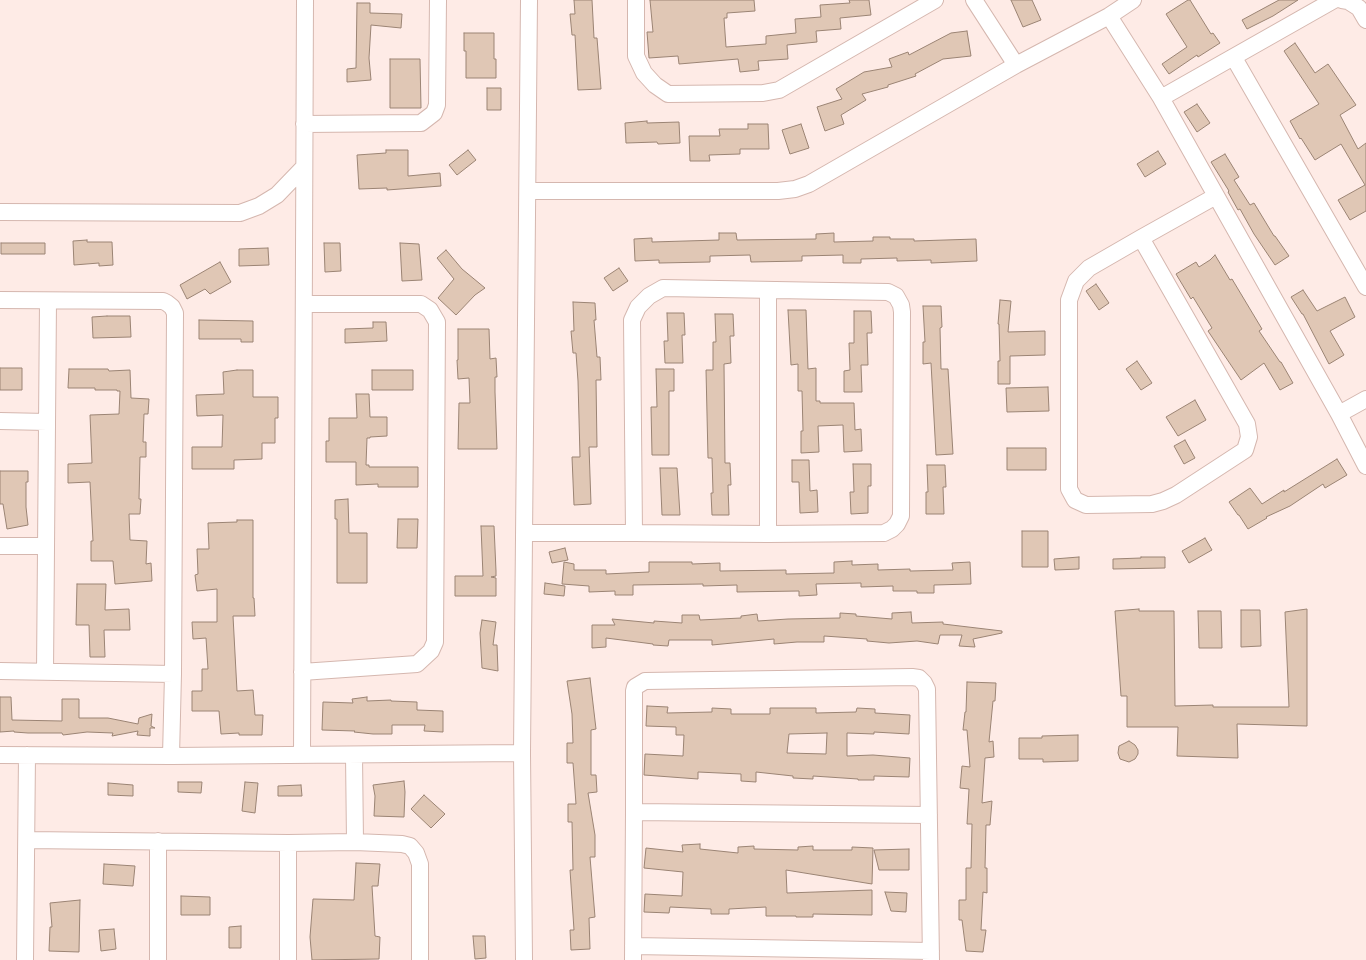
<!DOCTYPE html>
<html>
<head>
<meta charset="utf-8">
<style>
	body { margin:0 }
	canvas { display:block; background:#feebe6 }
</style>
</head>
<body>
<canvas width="1366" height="960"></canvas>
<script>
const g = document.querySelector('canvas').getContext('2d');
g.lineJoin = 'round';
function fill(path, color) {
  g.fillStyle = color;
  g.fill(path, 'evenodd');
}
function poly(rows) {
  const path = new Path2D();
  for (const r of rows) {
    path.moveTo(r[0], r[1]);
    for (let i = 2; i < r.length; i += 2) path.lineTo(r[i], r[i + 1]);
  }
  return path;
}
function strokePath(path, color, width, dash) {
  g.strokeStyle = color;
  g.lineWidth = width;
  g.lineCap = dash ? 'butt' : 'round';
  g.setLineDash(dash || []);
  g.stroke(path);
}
const building = poly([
	[574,0,592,0,594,38,597,38,601,89,578,90,575,35,572,35,570,14,575,14,574,0],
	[650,0,754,0,755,11,727,13,727,18,724,18,726,47,766,44,766,36,796,33,795,19,821,17,820,5,850,3,849,0,869,0,871,15,840,18,841,29,816,31,817,42,787,45,788,59,758,61,759,70,740,72,738,59,679,64,678,56,649,58,647,32,653,32,650,0],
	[1011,0,1032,0,1041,20,1023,27,1011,0],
	[1188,0,1190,0,1211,34,1213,33,1220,43,1198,57,1197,55,1169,74,1162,64,1187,47,1166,14,1188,0],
	[1279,0,1298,0,1273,16,1247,29,1242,20,1279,0],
	[357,3,370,3,370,13,402,14,401,28,371,25,369,58,371,80,347,82,347,69,356,68,357,3],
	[967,31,971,56,943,59,915,74,916,76,888,85,888,87,862,94,866,100,841,115,844,124,825,131,817,107,842,99,836,89,864,72,892,67,889,59,908,52,909,55,951,33,967,31],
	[464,33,494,33,494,59,496,59,496,78,466,78,466,51,464,51,464,33],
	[1295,43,1315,73,1328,64,1356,105,1340,115,1358,149,1366,143,1366,211,1350,220,1338,200,1365,185,1341,144,1315,160,1301,138,1300,139,1290,121,1319,104,1284,51,1295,43],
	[390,59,420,59,421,108,390,108,390,59],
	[487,88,501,88,501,110,487,110,487,88],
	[1197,104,1210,123,1197,132,1184,112,1197,104],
	[647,121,647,123,679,122,680,143,658,144,657,142,626,143,625,123,647,121],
	[748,124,768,124,769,149,740,149,740,154,709,155,710,161,690,161,689,136,720,136,719,129,748,129,748,124],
	[801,124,809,148,790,154,782,130,801,124],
	[386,150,408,150,408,176,440,173,441,186,387,190,387,188,359,189,357,155,386,153,386,150],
	[468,150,476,160,457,175,449,165,468,150],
	[1158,151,1166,164,1145,177,1137,164,1158,151],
	[1225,154,1239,177,1234,180,1250,205,1254,203,1274,236,1275,236,1289,256,1275,265,1254,234,1240,209,1238,210,1228,192,1229,191,1211,162,1225,154],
	[719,233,736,233,737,240,816,239,816,234,834,233,834,242,873,241,873,237,890,237,890,239,914,239,914,241,976,239,977,261,931,263,931,260,897,261,897,258,861,259,861,263,843,263,843,255,802,256,802,261,751,262,750,255,710,256,710,262,659,263,659,260,635,261,634,239,652,238,652,242,719,240,719,233],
	[87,240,87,242,112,242,113,265,99,266,99,263,74,265,73,241,87,240],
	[1,243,45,243,45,254,1,254,1,243],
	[324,243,340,243,341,271,325,272,324,243],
	[400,243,419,244,422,280,402,281,400,243],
	[268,248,269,265,239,266,239,249,268,248],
	[446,250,462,269,485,288,475,295,456,315,438,298,454,279,437,258,446,250],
	[1215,255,1230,280,1232,279,1262,329,1259,331,1280,362,1281,362,1293,383,1280,390,1264,363,1241,380,1208,331,1212,328,1193,297,1191,299,1176,274,1196,262,1199,267,1210,260,1215,255],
	[220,262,231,282,210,294,205,289,187,299,180,285,220,262],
	[619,268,628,281,613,291,604,278,619,268],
	[1096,284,1109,303,1099,310,1086,291,1096,284],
	[1303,290,1317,311,1345,297,1355,317,1330,331,1344,355,1329,364,1303,314,1302,314,1291,297,1303,290],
	[1000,300,1011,301,1008,332,1045,331,1045,355,1010,356,1010,384,998,384,998,361,1000,361,999,324,998,324,1000,300],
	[573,302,595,303,596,320,594,320,597,357,600,357,601,380,596,380,597,447,589,447,591,504,574,505,572,457,580,457,578,381,576,353,573,353,571,331,574,331,573,302],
	[923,306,941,306,942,327,940,328,941,369,948,369,953,454,936,455,931,363,923,364,923,342,925,342,923,306],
	[788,310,806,310,808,369,816,368,816,401,820,401,820,403,854,403,855,430,861,429,862,451,844,452,843,425,818,426,819,452,801,453,801,431,803,431,802,391,798,391,798,364,791,365,788,310],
	[854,311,871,311,872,333,867,333,868,365,861,365,862,392,844,392,844,371,850,370,849,343,854,343,854,311],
	[667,313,684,313,685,335,682,335,683,363,665,363,664,341,668,341,667,313],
	[715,314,733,314,734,336,730,336,731,363,724,364,725,463,730,463,731,485,728,485,729,515,712,515,711,493,713,493,712,458,708,458,706,370,713,370,713,342,716,342,715,314],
	[107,316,130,316,131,337,93,338,92,317,107,316],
	[199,320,253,321,253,342,241,342,241,339,199,339,199,320],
	[373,322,386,322,387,341,345,343,345,329,373,328,373,322],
	[458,329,489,329,490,359,496,358,497,377,495,377,495,392,497,449,458,449,459,403,470,403,469,378,458,379,457,360,458,360,458,329],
	[1137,361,1152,383,1141,390,1126,369,1137,361],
	[0,368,22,368,22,390,0,390,0,368],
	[69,369,108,369,109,371,130,370,131,398,149,399,148,414,144,414,143,442,146,442,146,457,140,457,139,499,141,499,140,514,129,514,130,540,147,541,146,564,151,563,152,581,115,584,113,561,91,561,91,541,93,541,90,482,68,483,68,464,92,463,90,415,119,414,120,391,117,391,117,390,95,390,95,388,68,388,69,369],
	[656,369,674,369,674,391,669,391,669,455,652,455,651,407,657,407,656,369],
	[237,370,253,370,253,397,278,397,278,418,275,418,275,443,262,443,262,459,234,460,234,469,192,469,192,447,222,447,223,415,197,416,196,395,224,394,223,372,237,370],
	[372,370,413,370,413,390,372,390,372,370],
	[1048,387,1049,411,1007,412,1006,388,1048,387],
	[356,394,369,394,370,417,387,417,387,436,370,437,370,438,367,438,366,465,369,465,369,467,418,467,418,487,378,487,378,484,356,485,356,462,326,462,326,441,329,441,329,418,357,418,356,394],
	[1195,400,1206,420,1178,436,1166,417,1195,400],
	[1185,440,1195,458,1184,464,1174,446,1185,440],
	[1007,448,1046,448,1046,470,1007,470,1007,448],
	[1337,459,1347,475,1325,488,1323,484,1290,506,1266,517,1267,518,1248,529,1239,515,1238,515,1229,502,1250,488,1262,504,1284,490,1284,492,1337,459],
	[792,460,809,460,810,491,817,490,818,512,800,513,799,482,792,482,792,460],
	[853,464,871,464,871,486,868,486,868,513,851,514,850,492,854,492,853,464],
	[927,465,945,465,946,487,943,487,944,514,926,514,926,492,928,492,927,465],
	[660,468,677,468,680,515,662,515,660,468],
	[0,471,28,471,28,482,26,482,26,507,28,525,7,529,3,504,0,504,0,471],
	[348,499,349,533,367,533,367,583,337,583,337,519,335,519,335,500,348,499],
	[398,519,418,519,417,548,397,548,398,519],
	[237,520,253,520,253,598,254,598,255,616,233,616,237,691,253,690,255,715,263,715,262,735,239,735,239,733,221,734,219,711,192,711,192,691,202,691,202,669,208,669,206,638,193,639,192,622,217,622,217,589,197,591,195,575,198,574,197,549,209,549,208,523,237,522,237,520],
	[481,526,494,526,496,571,496,576,491,577,496,578,496,596,455,596,455,576,483,576,481,526],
	[1022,531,1048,531,1048,567,1022,567,1022,531],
	[1205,538,1212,550,1189,563,1182,551,1205,538],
	[565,548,568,560,552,563,549,552,565,548],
	[1079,557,1079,569,1055,570,1054,559,1079,557],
	[1141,557,1165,557,1165,568,1113,569,1113,559,1141,558,1141,557],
	[852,561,852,565,878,564,878,570,910,569,910,571,953,570,952,563,970,562,971,584,934,585,934,593,917,593,917,591,893,591,893,586,861,587,861,583,816,584,817,595,799,596,799,591,737,592,737,585,703,586,703,584,633,585,633,595,615,595,615,591,589,592,589,586,562,584,564,562,574,564,574,570,606,570,606,574,649,572,649,562,692,562,692,564,720,563,720,571,786,570,786,574,834,573,834,562,852,561],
	[545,583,565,586,564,596,544,594,545,583],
	[77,584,106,584,105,610,129,609,130,630,104,630,105,657,90,657,89,625,76,625,77,584],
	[1139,609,1139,611,1174,611,1175,706,1213,705,1213,707,1289,707,1285,612,1307,609,1307,726,1237,724,1238,758,1177,756,1178,727,1127,727,1127,696,1121,696,1115,611,1139,609],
	[1241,610,1260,610,1261,646,1241,647,1241,610],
	[1198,611,1221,611,1222,648,1199,648,1198,611],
	[911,612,912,623,943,622,943,624,1002,631,1002,633,973,639,975,647,959,646,962,635,940,635,938,644,917,641,889,643,867,641,867,639,824,636,824,642,797,642,774,644,774,639,712,645,712,640,669,640,668,646,653,645,653,644,606,638,606,647,592,648,592,625,615,625,612,619,654,623,654,621,682,623,682,615,699,615,700,620,741,618,741,616,757,614,758,621,788,619,840,618,840,613,856,614,856,616,892,619,892,613,911,612],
	[482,620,496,622,493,645,497,645,498,671,482,668,480,633,482,620],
	[590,678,596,729,591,730,591,775,596,775,597,792,588,793,595,835,595,857,590,857,595,917,589,918,590,949,571,950,570,930,574,930,570,870,573,870,572,822,568,822,568,804,576,804,573,763,567,763,567,743,573,743,572,714,567,681,590,678],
	[967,682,996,683,995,701,993,701,989,742,993,741,994,757,985,758,982,803,992,801,990,825,986,825,985,868,987,868,987,893,983,892,981,930,986,930,983,952,966,951,962,920,959,920,959,900,966,900,966,868,971,868,972,824,967,824,969,789,960,788,962,766,970,767,967,730,963,730,965,712,966,712,967,682],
	[0,697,11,697,12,720,62,721,62,699,79,699,79,718,108,718,138,724,139,718,152,714,151,726,155,728,150,728,150,736,137,735,138,731,112,736,113,733,87,732,63,735,62,733,28,733,14,732,14,731,0,732,0,697],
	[367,697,367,701,391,700,391,701,417,702,417,710,443,711,443,732,424,731,425,725,392,725,392,734,373,734,354,732,355,731,322,730,323,702,353,703,352,699,367,697],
	[647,706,668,707,667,713,712,712,712,708,731,709,731,714,770,714,770,708,816,708,816,713,856,712,857,708,875,709,875,713,910,715,909,734,874,732,874,734,847,733,847,756,873,755,910,758,909,777,874,776,874,780,858,780,858,779,813,776,813,779,793,778,793,776,756,772,756,782,741,781,741,774,698,772,698,779,644,775,645,754,683,756,684,735,676,735,676,727,646,726,647,706],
	[827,733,826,754,787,753,789,734,827,733],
	[1078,735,1078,761,1043,762,1043,759,1019,759,1019,738,1042,738,1042,736,1078,735],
	[1129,741,1135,745,1138,750,1138,754,1135,759,1129,762,1120,759,1118,753,1119,746,1129,741],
	[404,781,405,792,404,817,374,816,375,796,373,785,404,781],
	[178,782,202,782,201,793,178,792,178,782],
	[245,782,258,783,255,813,242,811,245,782],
	[108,783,133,785,133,796,108,795,108,783],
	[301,785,302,796,278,796,278,786,301,785],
	[424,795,445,814,431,828,411,809,424,795],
	[700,844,700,849,738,853,738,847,754,846,754,849,798,850,798,847,813,846,813,850,852,850,852,847,873,848,872,884,786,870,787,893,872,890,872,915,813,914,813,917,796,917,796,916,766,916,766,907,729,909,729,914,711,914,711,909,670,907,669,913,644,912,645,894,682,896,683,872,644,868,646,848,683,852,682,845,700,844],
	[909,849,909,870,879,870,874,850,909,849],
	[356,863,380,864,378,886,372,886,375,936,380,937,379,959,312,960,310,937,313,899,354,900,356,863],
	[104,864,135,866,133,886,103,884,104,864],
	[885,892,907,893,906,912,891,911,885,892],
	[181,896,210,897,210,915,181,915,181,896],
	[80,900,79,952,49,951,50,927,52,927,50,903,80,900],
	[241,926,241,948,229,948,229,927,241,926],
	[114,929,116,949,101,951,99,930,114,929],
	[473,936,485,936,486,958,475,959,473,936]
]);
fill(building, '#e0c7b5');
strokePath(building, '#9b8474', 1);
const minor = poly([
	[636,0,636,56,644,73,655,85,668,94,763,93,779,90,935,0],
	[974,0,1016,65],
	[1342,0,1348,1,1359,8,1366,20],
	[1109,16,1161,98,1339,414,1366,466],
	[1234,58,1366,287],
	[1161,98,1334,0],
	[304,124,421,123,434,113,437,105,438,0],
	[528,191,778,191,795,189,809,184,1016,65,1109,16,1133,0],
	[0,212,240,213,259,206,277,195,304,167],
	[1141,238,1247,424,1249,437,1245,450,1176,495,1163,501,1152,504,1086,505,1075,500,1069,489,1069,300,1076,281,1089,268,1141,238,1216,196],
	[0,300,163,301,167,303,172,307,175,313,173,674,171,756],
	[1339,414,1366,399],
	[0,421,47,422],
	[525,533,634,533,768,534,884,533,892,529,897,524,901,516,902,312,901,305,896,296,888,292,663,288,649,296,638,307,632,320,634,533],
	[768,534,768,290],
	[0,546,46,546],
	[0,671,173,674],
	[45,672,48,301],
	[302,672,417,664,431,651,435,642,437,322,430,310,421,304,304,304],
	[0,755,171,756,522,753],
	[302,755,305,0],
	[354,755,355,842],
	[634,812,929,815],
	[27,840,288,843,355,842,402,844,410,846,416,853,420,864,420,960],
	[158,841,158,960],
	[633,946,931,951],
	[25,960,27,755],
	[288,960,288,843],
	[524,960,522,753,529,0],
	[633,960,634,812,634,691,635,687,645,681,912,677,919,678,924,683,927,689,931,960]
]);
strokePath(minor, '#d5b7af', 18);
strokePath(minor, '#fff', 16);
</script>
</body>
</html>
